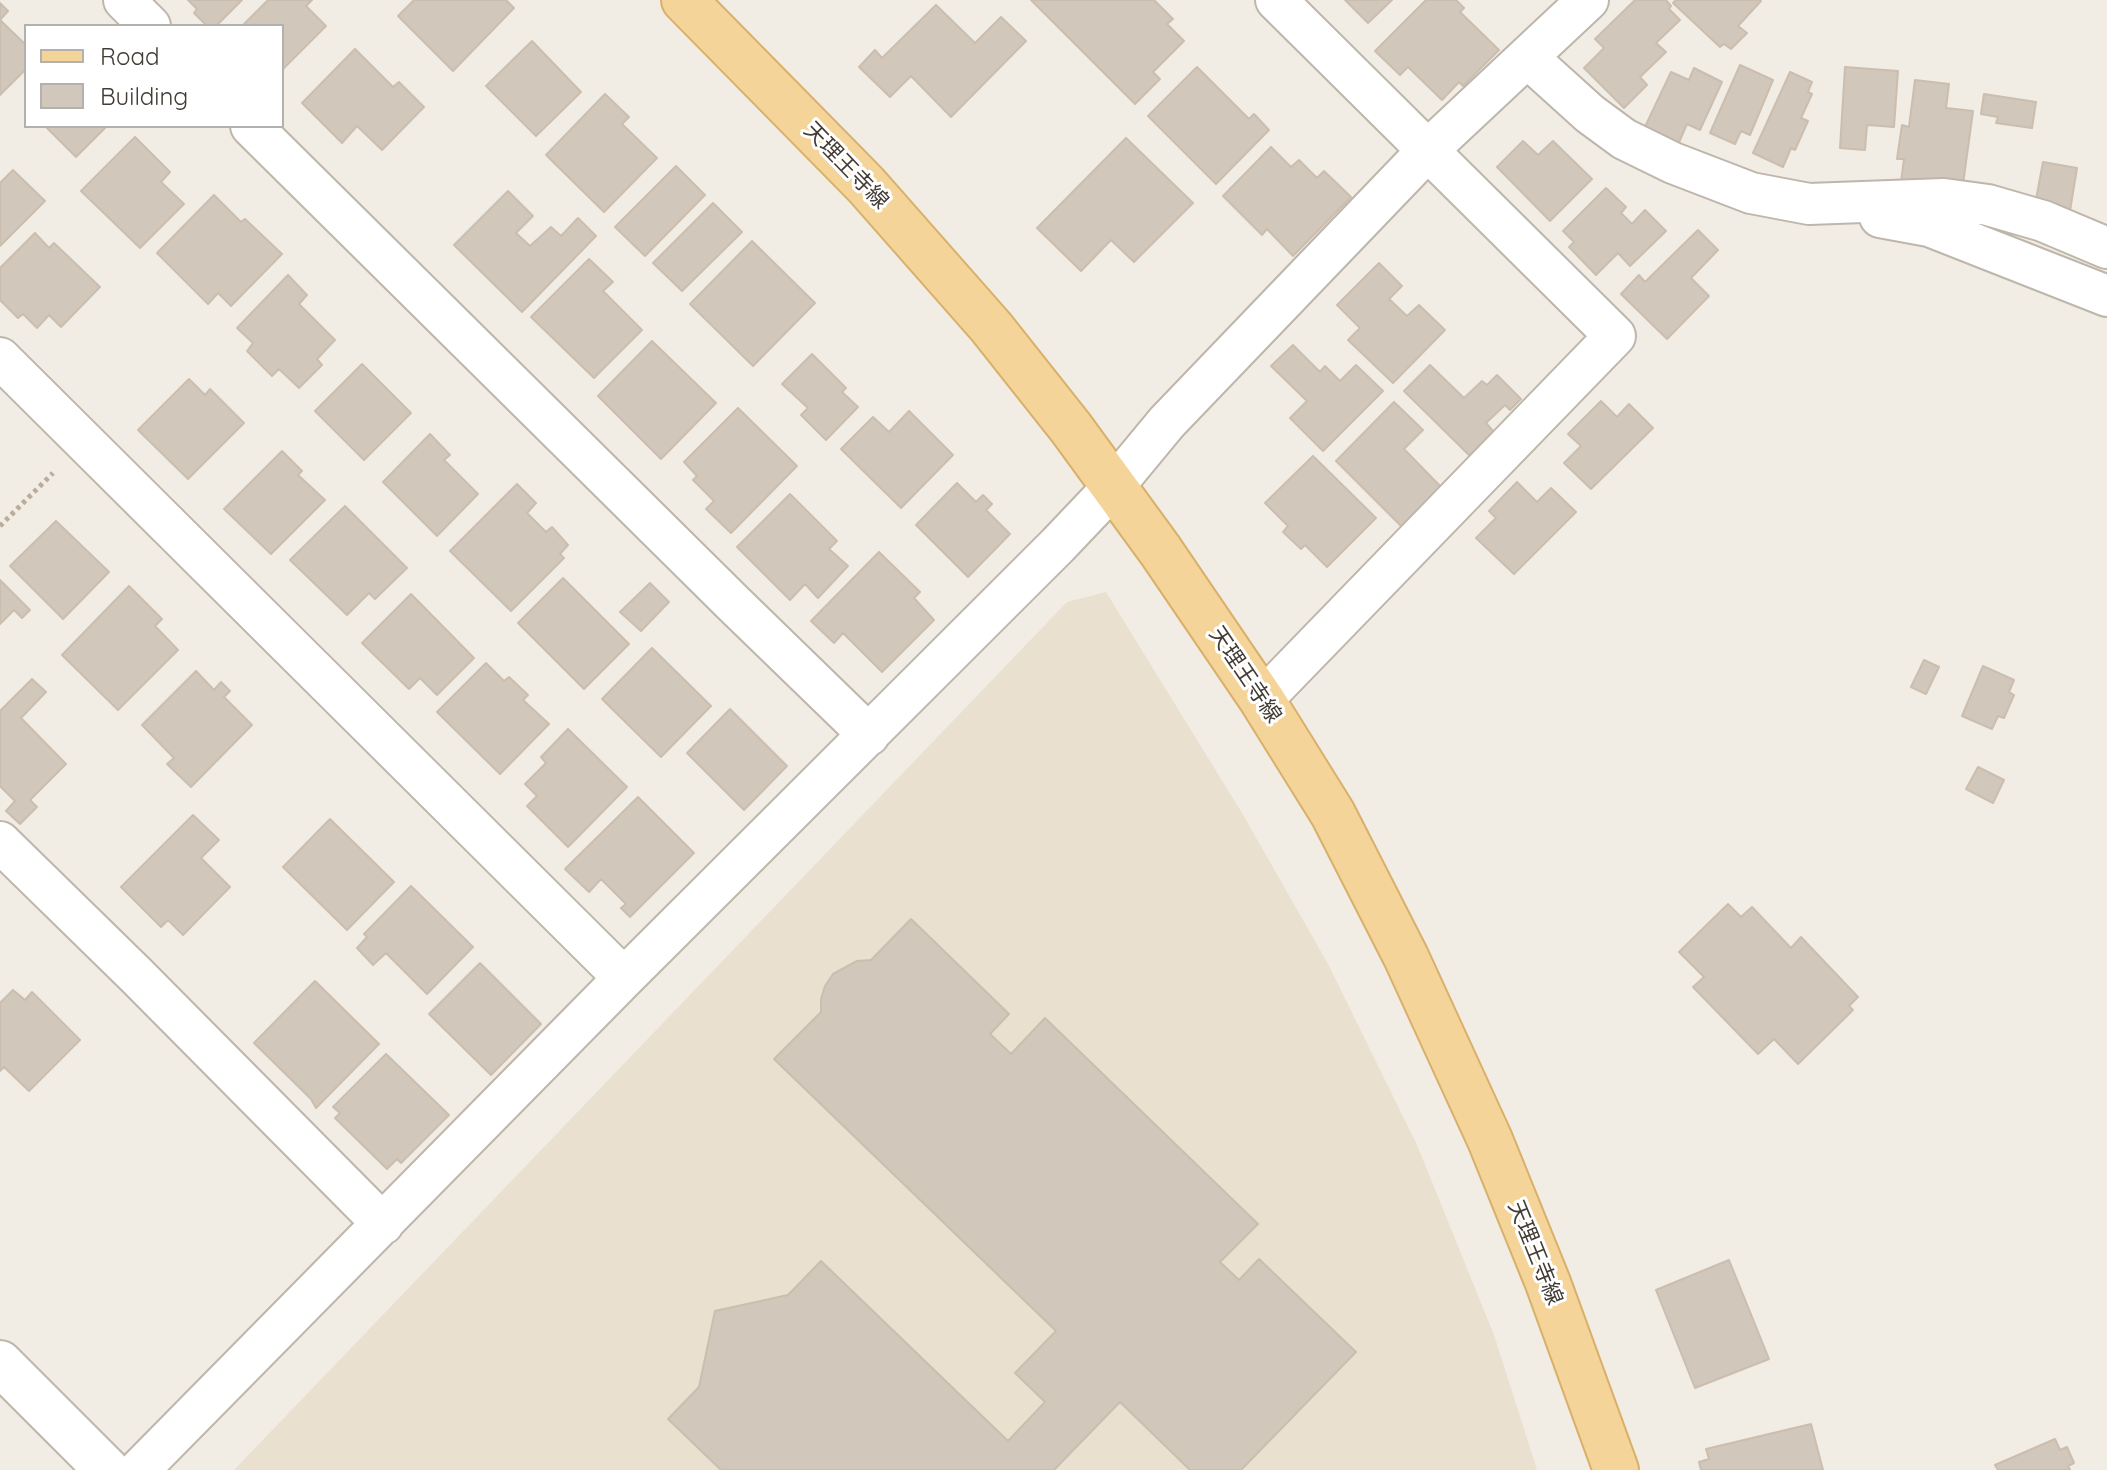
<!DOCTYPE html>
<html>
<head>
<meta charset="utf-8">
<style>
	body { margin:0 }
	#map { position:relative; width:2107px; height:1470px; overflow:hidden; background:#f1ece4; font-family:Quicksand,sans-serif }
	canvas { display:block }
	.legend { position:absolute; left:24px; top:24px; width:260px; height:104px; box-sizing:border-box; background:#fff; border:2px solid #b3b1ae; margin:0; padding:10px 14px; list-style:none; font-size:24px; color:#423c35 }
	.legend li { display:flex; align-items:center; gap:16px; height:40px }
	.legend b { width:40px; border:2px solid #b3b1ae }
</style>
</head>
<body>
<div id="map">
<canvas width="2107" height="1470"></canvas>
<ul class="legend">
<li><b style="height:10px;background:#f5d499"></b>Road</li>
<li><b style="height:22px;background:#d1c7bb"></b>Building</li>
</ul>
</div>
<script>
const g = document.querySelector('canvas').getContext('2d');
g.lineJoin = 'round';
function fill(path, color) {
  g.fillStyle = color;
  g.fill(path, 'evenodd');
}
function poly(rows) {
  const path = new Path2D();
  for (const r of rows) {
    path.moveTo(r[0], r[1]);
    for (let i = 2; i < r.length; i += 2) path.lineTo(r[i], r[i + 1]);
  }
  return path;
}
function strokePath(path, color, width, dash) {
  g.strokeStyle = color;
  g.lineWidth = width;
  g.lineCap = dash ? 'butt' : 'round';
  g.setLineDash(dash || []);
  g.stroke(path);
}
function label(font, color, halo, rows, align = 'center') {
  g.font = font + ' Quicksand,"Noto Sans JP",sans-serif';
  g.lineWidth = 6;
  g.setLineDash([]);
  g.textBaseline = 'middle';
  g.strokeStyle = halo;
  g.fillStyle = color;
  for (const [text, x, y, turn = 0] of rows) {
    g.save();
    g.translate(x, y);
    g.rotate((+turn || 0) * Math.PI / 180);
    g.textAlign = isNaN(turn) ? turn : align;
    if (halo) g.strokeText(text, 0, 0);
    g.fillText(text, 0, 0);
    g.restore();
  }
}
fill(poly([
	[1106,592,1242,813,1328,964,1417,1145,1494,1335,1537,1470,234,1470,1067,602]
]), '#e9e0cf');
const building = poly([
	[188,0,242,0,216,26,207,26,194,13,197,9,188,0],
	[268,0,312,0,306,6,326,26,282,70,282,26,242,26,268,0],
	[414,0,506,0,514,8,453,71,398,16,414,0],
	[1031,0,1154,0,1173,19,1167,24,1184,41,1153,72,1160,79,1135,104,1031,0],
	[1345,0,1392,0,1368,23,1345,0],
	[1426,0,1456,0,1464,8,1460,12,1499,50,1463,86,1459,82,1442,100,1408,67,1400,75,1375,51,1426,0],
	[1635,0,1666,0,1671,6,1669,9,1680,20,1656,43,1666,52,1640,77,1647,85,1624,108,1584,68,1604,48,1595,39,1635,0],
	[1676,0,1760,0,1761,1,1738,26,1747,33,1731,49,1724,44,1720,47,1673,3,1676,0],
	[0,3,8,11,0,20,26,45,26,69,0,95,0,3],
	[936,5,975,43,1001,17,1026,41,951,117,911,76,890,97,859,67,875,50,882,58,936,5],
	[532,41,581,92,536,136,486,86,532,41],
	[355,49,393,87,399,82,424,107,382,150,357,126,342,143,302,103,355,49],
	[1740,65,1773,80,1750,135,1741,131,1735,144,1710,133,1740,65],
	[1197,67,1249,119,1254,114,1269,130,1216,184,1148,116,1197,67],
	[1845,67,1898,71,1894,127,1867,125,1865,150,1840,148,1845,67],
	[1694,68,1722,82,1700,130,1687,124,1677,147,1643,131,1671,72,1689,80,1694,68],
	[1790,72,1812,82,1808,92,1812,94,1801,118,1808,121,1795,150,1791,148,1783,167,1753,153,1790,72],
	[1915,80,1949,84,1946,108,1973,111,1963,184,1901,182,1904,159,1897,159,1902,125,1909,127,1915,80],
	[605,94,629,117,622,124,657,158,604,212,546,155,605,94],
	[1984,94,2036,102,2032,128,1996,123,1998,117,1981,114,1984,94],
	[45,126,107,126,76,157,45,126],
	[135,137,170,172,161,182,184,204,140,248,81,191,135,137],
	[1126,138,1193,203,1134,262,1111,240,1081,271,1037,228,1126,138],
	[1523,141,1538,155,1553,141,1592,179,1550,221,1497,167,1523,141],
	[1271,147,1291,167,1299,160,1317,178,1324,171,1351,197,1293,256,1267,229,1262,235,1223,196,1271,147],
	[2043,162,2077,168,2070,211,2035,205,2043,162],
	[676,166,705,195,645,256,615,227,676,166],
	[13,170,45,201,0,246,0,183,13,170],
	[1606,188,1626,207,1621,213,1632,224,1645,210,1666,231,1630,266,1618,253,1596,275,1569,247,1574,242,1563,231,1606,188],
	[508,191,533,216,516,233,530,246,551,227,561,236,578,218,596,236,522,312,454,245,508,191],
	[214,195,241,222,245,219,282,254,231,306,218,293,208,304,157,253,214,195],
	[713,203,742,232,682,291,653,263,713,203],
	[1698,230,1718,250,1691,278,1709,296,1667,339,1621,294,1639,275,1645,282,1698,230],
	[35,233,49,248,54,243,100,287,61,327,49,315,37,328,23,314,18,318,0,300,0,268,35,233],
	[752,241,815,303,753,366,690,304,752,241],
	[589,259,613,282,603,291,642,330,594,378,531,317,589,259],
	[1379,263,1402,286,1389,299,1407,316,1419,305,1445,330,1393,383,1348,340,1360,328,1337,305,1379,263],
	[288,275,307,295,299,304,335,340,317,359,322,365,299,388,279,369,272,376,247,351,253,343,237,328,288,275],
	[652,341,716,403,661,459,598,396,652,341],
	[1293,345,1320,372,1325,366,1340,381,1356,365,1383,391,1323,451,1290,418,1307,401,1271,366,1293,345],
	[812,354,846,388,842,392,858,407,826,440,801,415,808,408,782,384,812,354],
	[362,364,411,413,364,460,315,411,362,364],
	[1430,365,1464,398,1482,381,1487,385,1497,375,1521,399,1510,410,1505,405,1486,423,1494,432,1470,456,1404,391,1430,365],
	[189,379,205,395,210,389,244,423,188,479,138,430,189,379],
	[1601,401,1617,417,1629,404,1653,428,1591,489,1564,463,1581,446,1568,434,1601,401],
	[1394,402,1423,430,1404,449,1441,487,1402,527,1336,461,1394,402],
	[738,408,797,466,731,533,706,509,714,501,693,480,697,476,684,462,738,408],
	[909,411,953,455,901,508,841,449,873,417,889,432,909,411],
	[430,434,450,455,444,460,478,494,437,536,383,482,430,434],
	[282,451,302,471,298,475,325,500,271,554,224,509,282,451],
	[1313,456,1376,518,1327,567,1305,545,1301,549,1283,532,1288,526,1265,503,1313,456],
	[1517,482,1537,502,1551,488,1576,512,1514,574,1476,538,1496,518,1489,511,1517,482],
	[957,483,976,502,983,495,992,504,986,510,1010,534,968,577,916,525,957,483],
	[517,484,536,503,527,513,546,532,552,527,568,545,560,554,564,558,511,611,450,551,517,484],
	[790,494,837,541,829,549,848,566,818,598,805,584,790,600,737,547,790,494],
	[345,506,407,568,375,599,369,593,347,615,290,560,345,506],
	[56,521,109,572,63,619,10,566,56,521],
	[879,552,920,592,914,598,934,620,882,672,843,633,834,643,811,621,879,552],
	[563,578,629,644,584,689,518,623,563,578],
	[0,580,30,610,22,618,14,610,0,624,0,580],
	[650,583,669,602,641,631,620,612,650,583],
	[129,586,162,619,155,626,178,650,118,710,62,655,129,586],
	[411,594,474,658,437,695,420,678,409,689,362,643,411,594],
	[652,648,711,706,661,757,602,699,652,648],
	[1924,660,1939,667,1926,694,1911,687,1924,660],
	[486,663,504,681,509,677,528,695,523,700,549,724,500,774,437,712,486,663],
	[1983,666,2014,680,2009,692,2014,695,2004,718,1998,716,1992,729,1962,716,1983,666],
	[196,671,214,690,221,682,230,691,224,697,252,725,191,787,167,764,174,758,142,725,196,671],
	[32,679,46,692,21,718,66,764,30,800,37,807,20,824,6,811,15,801,0,786,0,711,32,679],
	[730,709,787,766,744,810,687,753,730,709],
	[568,729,627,787,568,847,527,806,537,796,525,784,546,763,541,757,568,729],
	[1978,767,2004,780,1993,803,1966,789,1978,767],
	[638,797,694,853,630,917,621,908,626,904,601,879,589,892,565,869,638,797],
	[193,815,219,840,201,858,230,887,183,935,168,920,161,927,121,887,193,815],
	[330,819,394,882,347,930,283,867,330,819],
	[411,886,473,947,427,994,386,953,373,965,357,948,367,937,364,934,411,886],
	[1728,904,1741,917,1752,907,1791,948,1801,937,1858,997,1849,1006,1853,1010,1798,1064,1774,1039,1758,1054,1693,987,1704,977,1679,952,1728,904],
	[911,919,1009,1014,990,1034,1011,1054,1045,1018,1258,1224,1220,1262,1239,1280,1259,1259,1356,1352,1241,1470,1190,1470,1120,1402,1054,1470,721,1470,668,1419,699,1387,715,1311,788,1295,821,1261,1008,1441,1045,1402,1015,1373,1056,1331,774,1059,821,1012,821,999,825,986,833,974,857,961,871,960,911,919],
	[480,963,541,1024,491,1075,429,1014,480,963],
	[315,981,379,1044,316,1108,311,1099,254,1043,315,981],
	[13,990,25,1000,32,992,80,1040,29,1091,4,1067,0,1071,0,1003,13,990],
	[386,1054,449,1115,401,1163,397,1159,387,1169,335,1118,340,1113,333,1107,386,1054],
	[1729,1260,1769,1359,1695,1388,1656,1290,1729,1260],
	[1811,1424,1823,1470,1701,1470,1699,1462,1709,1459,1706,1449,1811,1424],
	[2055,1439,2060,1450,2067,1447,2074,1463,2068,1466,2070,1470,1998,1470,1995,1465,2055,1439]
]);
fill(building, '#d1c7bb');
strokePath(building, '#cbbeaf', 2);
const minor = poly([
	[124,0,150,26],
	[1528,58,1590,114,1624,139,1673,163,1751,193,1809,204,1944,199,1988,205,2043,221,2107,248],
	[251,126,734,604,869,735],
	[1880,217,1929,226,2107,296],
	[0,358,624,978],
	[1262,700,1615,336,1276,0],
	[0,842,136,975,383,1224],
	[139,1470,624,978,1058,545,1114,486,1167,422,1429,149,1588,0]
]);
const tertiary = poly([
	[0,1363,107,1470]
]);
const primary = poly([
	[684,0,866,185,991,327,1071,428,1160,550,1262,700,1333,814,1406,957,1490,1140,1548,1283,1616,1470]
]);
strokePath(minor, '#beb6ab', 44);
strokePath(tertiary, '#beb6ab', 48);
strokePath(primary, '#d9b06a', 48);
strokePath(poly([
	[0,526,53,473]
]), '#bcad9a', 5, [4, 4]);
strokePath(minor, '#fff', 40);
strokePath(tertiary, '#fff', 44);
strokePath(primary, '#f5d499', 44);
label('22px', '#423c35', '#fff', [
	["天理王寺線",846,166,46],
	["天理王寺線",1245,675,56],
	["天理王寺線",1535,1253,68]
]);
</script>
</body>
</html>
